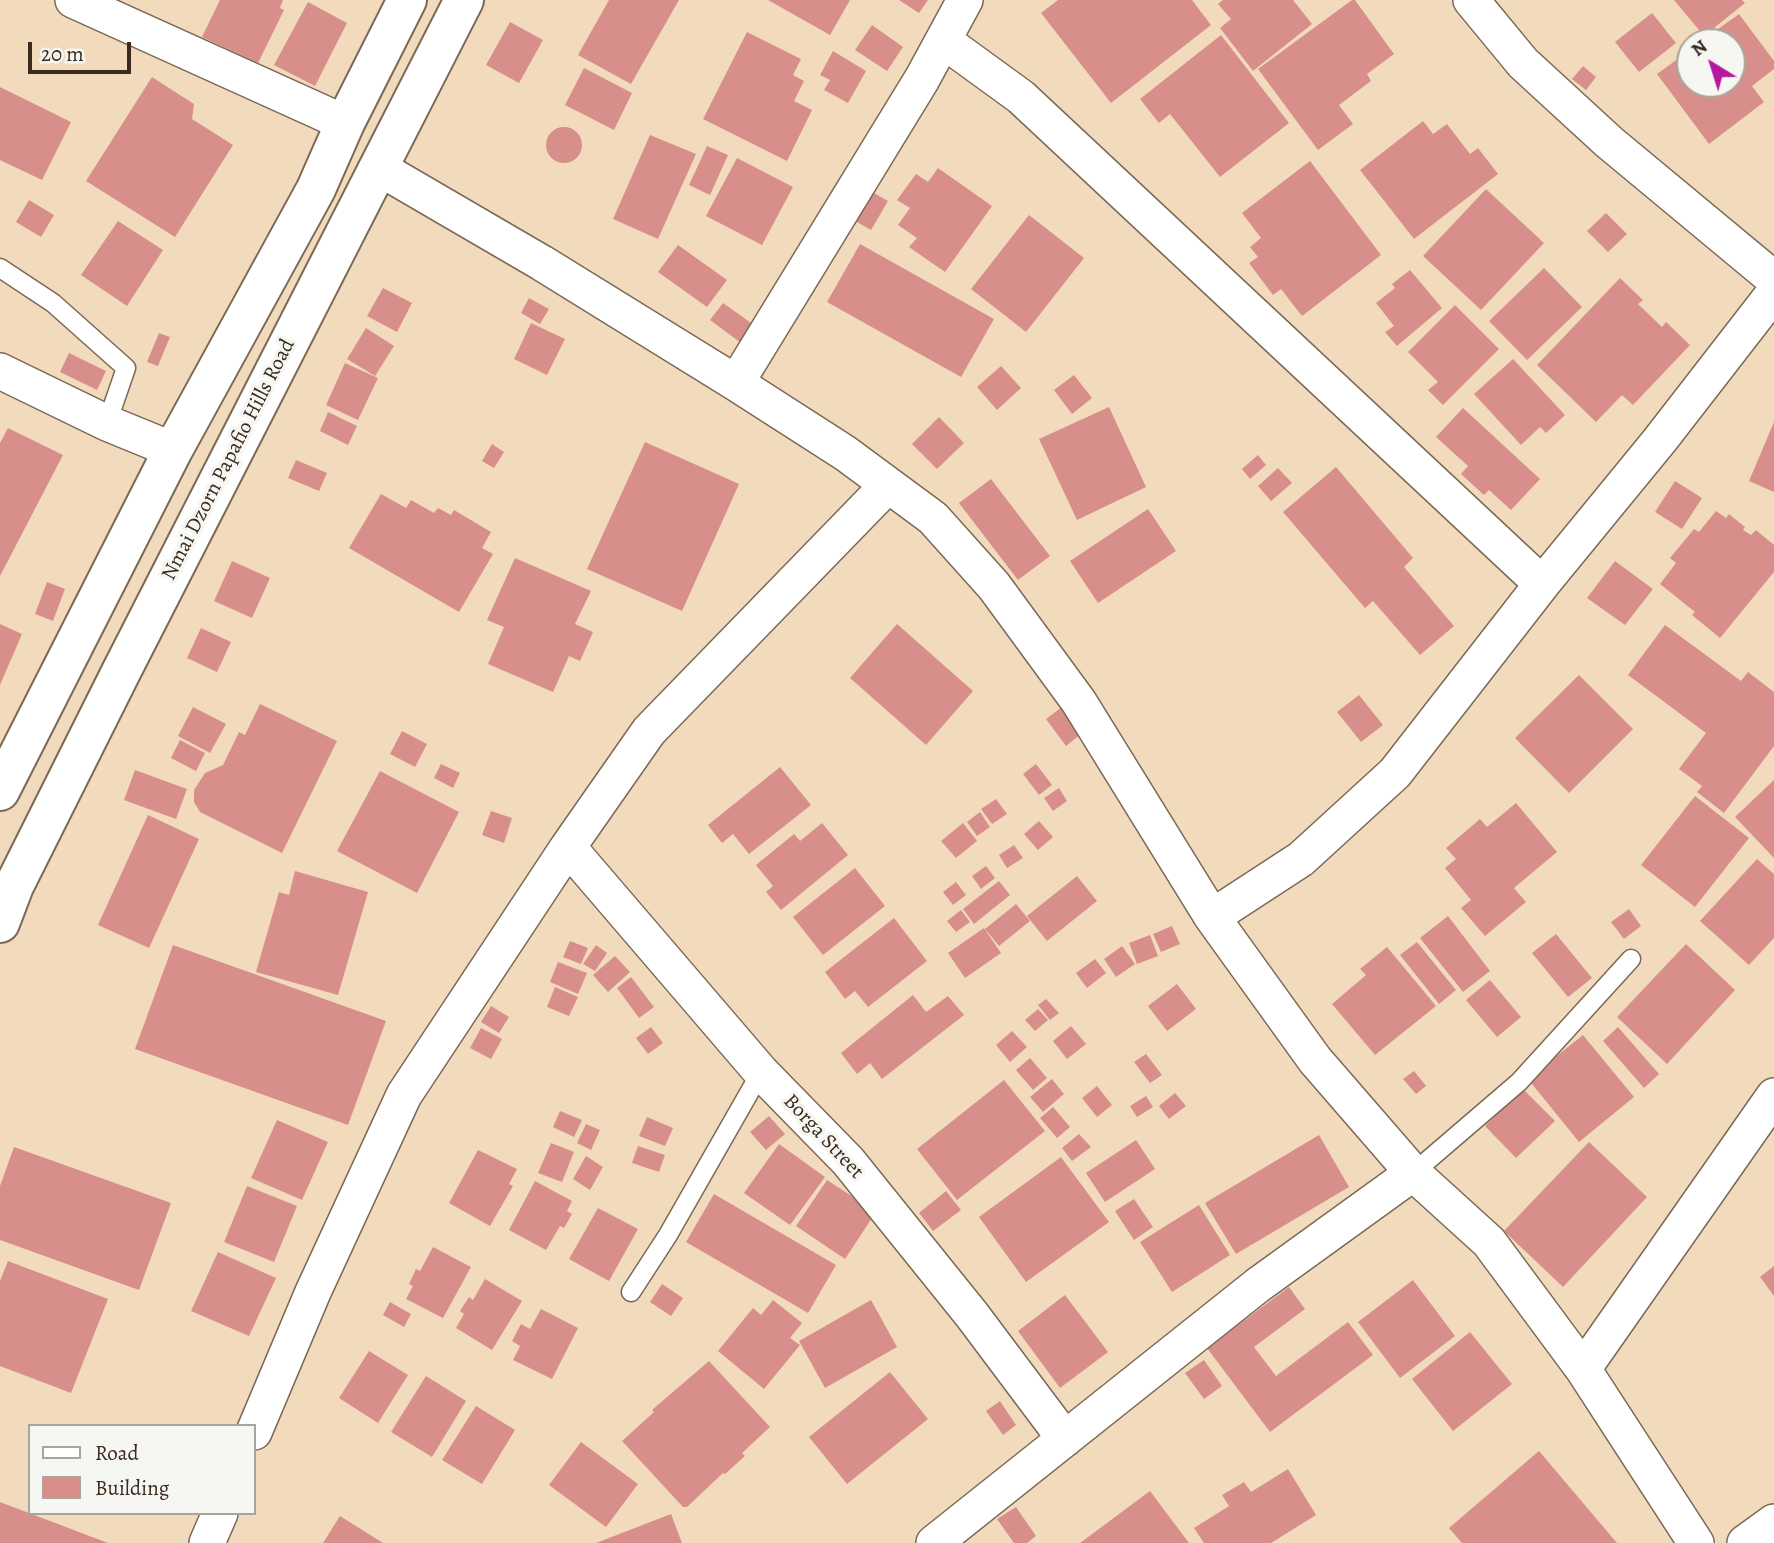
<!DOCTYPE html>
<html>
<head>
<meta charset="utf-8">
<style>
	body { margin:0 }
	#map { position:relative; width:1774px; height:1543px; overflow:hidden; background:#f1dbbc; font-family:Alegreya,serif }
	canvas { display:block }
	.legend { position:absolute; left:28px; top:1424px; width:228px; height:91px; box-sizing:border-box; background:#f6f6f2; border:2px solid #aba49d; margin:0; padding:9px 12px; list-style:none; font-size:21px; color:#3b2a1e }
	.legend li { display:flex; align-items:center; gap:14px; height:35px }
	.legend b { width:35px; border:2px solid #aba49d }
	.north { position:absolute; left:1676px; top:28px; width:70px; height:70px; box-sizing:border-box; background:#f6f6f2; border:2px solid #aba49d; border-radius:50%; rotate:322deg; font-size:19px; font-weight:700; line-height:28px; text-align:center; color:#3b2a1e }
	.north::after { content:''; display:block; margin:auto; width:24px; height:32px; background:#b5179e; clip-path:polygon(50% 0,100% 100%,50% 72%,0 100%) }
	.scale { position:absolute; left:28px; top:42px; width:103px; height:32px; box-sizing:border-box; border:4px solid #3b2a1e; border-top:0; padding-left:9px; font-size:21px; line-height:24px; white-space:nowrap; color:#3b2a1e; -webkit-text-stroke:5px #f6f6f2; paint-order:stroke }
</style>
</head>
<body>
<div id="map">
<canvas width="1774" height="1543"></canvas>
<ul class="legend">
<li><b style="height:9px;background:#fff"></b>Road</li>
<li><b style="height:19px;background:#d88f8b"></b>Building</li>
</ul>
<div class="north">N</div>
<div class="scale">20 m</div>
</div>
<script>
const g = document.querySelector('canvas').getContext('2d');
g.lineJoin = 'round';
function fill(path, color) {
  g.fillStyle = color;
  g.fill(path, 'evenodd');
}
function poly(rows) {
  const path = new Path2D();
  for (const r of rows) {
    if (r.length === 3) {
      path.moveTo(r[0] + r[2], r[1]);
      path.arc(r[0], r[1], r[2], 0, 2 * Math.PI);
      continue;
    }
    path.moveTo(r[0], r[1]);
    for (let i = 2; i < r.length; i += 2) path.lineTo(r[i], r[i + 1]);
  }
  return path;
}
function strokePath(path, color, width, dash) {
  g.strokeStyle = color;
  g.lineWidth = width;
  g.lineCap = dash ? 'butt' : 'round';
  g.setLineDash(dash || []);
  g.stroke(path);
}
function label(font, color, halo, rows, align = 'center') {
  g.font = font + ' Alegreya,serif';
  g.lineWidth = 7;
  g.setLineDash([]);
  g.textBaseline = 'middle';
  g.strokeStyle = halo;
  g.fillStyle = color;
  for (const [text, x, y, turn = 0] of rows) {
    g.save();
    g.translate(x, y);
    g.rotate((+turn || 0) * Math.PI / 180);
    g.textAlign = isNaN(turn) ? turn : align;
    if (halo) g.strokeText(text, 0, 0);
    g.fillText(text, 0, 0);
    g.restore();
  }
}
fill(poly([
	[220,0,283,0,280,8,284,10,258,63,202,37],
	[609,0,679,0,631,84,578,55],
	[768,0,850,0,830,35],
	[899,0,928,0,919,13],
	[1058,0,1192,0,1211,25,1111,103,1041,13],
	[1223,0,1293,0,1312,24,1253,71,1220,28,1231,19,1218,4],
	[1352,0,1355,0,1394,54,1367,74,1371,81,1339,105,1353,124,1318,150,1258,69],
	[1674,0,1742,0,1745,3,1704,36],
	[308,2,347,23,315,86,274,65],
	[1652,13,1676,43,1639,72,1615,42],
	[1739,14,1774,61,1774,69,1752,86,1764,102,1709,144,1657,74,1690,50,1690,84,1732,84,1732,42,1700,42],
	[510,22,543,40,519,83,486,65],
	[872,25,903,47,887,71,855,50],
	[747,32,801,59,793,75,804,81,794,101,812,110,787,161,703,119],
	[1221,35,1289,123,1220,177,1170,114,1159,123,1140,99],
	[833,51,866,71,848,103,824,90,830,80,820,75],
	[1583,66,1596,77,1586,90,1572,79],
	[584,68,632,93,614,130,565,105],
	[152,77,194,104,192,119,233,145,175,237,86,181],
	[0,87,71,122,42,180,0,160],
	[1423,121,1433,134,1447,124,1470,154,1478,148,1498,174,1414,239,1360,170],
	[564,145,18],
	[650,135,696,154,658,239,613,219],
	[707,146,728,155,710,195,689,185],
	[737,158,793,187,762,245,706,216],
	[1310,161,1381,255,1302,316,1281,289,1273,295,1249,263,1258,257,1250,247,1261,238,1242,213],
	[938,168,992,206,945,272,909,247,917,238,898,225,910,208,897,200,916,174,928,182],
	[867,189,888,201,871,230,850,218],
	[1486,189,1544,243,1481,310,1423,256],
	[29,200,54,215,41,237,16,222],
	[1606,213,1627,234,1608,252,1587,231],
	[1029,215,1084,258,1026,332,971,289],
	[118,221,163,250,127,306,81,275],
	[860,244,994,319,961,377,827,302],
	[678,245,727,280,707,307,658,272],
	[1544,268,1582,307,1527,360,1489,321],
	[1410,270,1442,308,1397,346,1385,332,1394,326,1376,303,1395,288,1392,284],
	[1620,278,1643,300,1638,304,1662,327,1666,322,1690,345,1633,405,1622,395,1596,422,1537,365],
	[383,288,412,303,397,332,367,316],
	[529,298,549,309,540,324,521,313],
	[723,303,754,325,741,343,710,320],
	[1455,305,1499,349,1443,405,1428,390,1438,382,1408,352],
	[531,323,565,339,547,375,514,359],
	[366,328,394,346,375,376,347,359],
	[159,333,170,337,158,366,147,362],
	[69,353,106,371,97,390,60,372],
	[1513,359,1565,415,1546,433,1540,427,1521,445,1474,394],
	[345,363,378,378,358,420,326,405],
	[1001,366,1021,388,997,410,977,387],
	[1074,375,1092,398,1072,414,1054,390],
	[1109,407,1146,487,1077,520,1039,439],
	[1463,408,1540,479,1511,510,1489,490,1484,495,1461,474,1468,466,1436,437],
	[328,412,357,426,348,445,320,431],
	[939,417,964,443,937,469,912,444],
	[1774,422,1774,492,1749,481],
	[8,428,63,455,0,576,0,443],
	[645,442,739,484,682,611,587,569],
	[492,444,504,452,494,468,482,461],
	[1258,455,1266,465,1250,479,1242,469],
	[296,460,327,473,319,491,288,478],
	[1336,467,1413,558,1404,567,1454,626,1420,655,1373,601,1365,608,1283,512],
	[1278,468,1292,483,1271,501,1258,486],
	[991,479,1050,556,1018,580,959,503],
	[1675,481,1702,498,1682,529,1655,512],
	[381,494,406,508,411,500,434,513,438,508,451,515,454,510,491,532,482,548,493,554,459,612,349,548],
	[1148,509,1176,551,1098,603,1070,561],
	[1716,511,1726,518,1729,514,1745,527,1743,530,1751,535,1756,530,1774,545,1774,572,1720,638,1692,615,1695,612,1660,584,1676,563,1670,558,1694,529,1699,532],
	[515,558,591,591,575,624,593,632,580,661,569,656,553,692,488,664,504,627,487,620],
	[232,561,270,578,252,618,214,601],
	[1615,561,1653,589,1625,625,1587,598],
	[47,582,65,589,53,621,35,614],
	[0,624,22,634,0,685],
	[897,624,973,691,926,745,850,678],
	[1665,625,1741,681,1748,672,1774,692,1774,746,1724,813,1697,792,1702,786,1679,769,1706,733,1628,675],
	[201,628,231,642,217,672,187,658],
	[1579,675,1633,729,1569,793,1515,738],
	[1359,695,1383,725,1361,742,1337,712],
	[260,704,337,741,282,853,200,812,194,802,194,790,205,773,223,765,239,732,245,735],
	[1066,704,1086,730,1066,746,1046,719],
	[193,707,226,724,210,753,178,736],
	[402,731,427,744,415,767,390,754],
	[180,740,205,753,196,771,171,758],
	[441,764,460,773,453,788,434,778],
	[1036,764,1052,785,1039,795,1023,774],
	[780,767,811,805,749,854,733,834,722,843,708,825],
	[135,770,187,789,176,819,124,800],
	[380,771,459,812,417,893,337,851],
	[1774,780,1774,858,1735,817],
	[1059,788,1067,801,1053,811,1044,798],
	[1695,796,1749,838,1695,907,1641,865],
	[996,799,1007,814,992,824,981,809],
	[1516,803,1557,852,1514,888,1526,902,1485,936,1461,908,1471,900,1445,868,1456,859,1446,848,1480,819,1487,827],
	[491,811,512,818,504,843,482,835],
	[980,812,990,827,977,836,967,822],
	[148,815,199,839,149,948,98,925],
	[1039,821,1053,837,1038,850,1024,834],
	[822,823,848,855,781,910,766,892,773,886,756,865,794,834,800,841],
	[963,823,977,841,956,858,941,841],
	[1014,845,1023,858,1007,868,999,855],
	[1757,859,1774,874,1774,938,1749,965,1700,921],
	[986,866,995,878,981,889,972,876],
	[855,868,885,906,823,955,793,917],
	[295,871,368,892,338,995,256,972,279,892,289,895],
	[1077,876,1097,901,1047,941,1027,916],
	[999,881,1010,895,974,924,963,909],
	[956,882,966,895,953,905,943,892],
	[1016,904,1030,921,999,946,985,929],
	[1629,909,1641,926,1624,939,1611,922],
	[961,910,970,922,956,932,947,921],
	[1448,916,1490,971,1463,992,1420,938],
	[894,918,927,961,868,1007,855,991,845,999,825,972],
	[1172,926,1180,944,1161,952,1153,934],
	[984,928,1001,953,965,978,948,953],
	[1556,934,1592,978,1568,997,1532,953],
	[1150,935,1158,956,1137,964,1129,943],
	[570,941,588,948,581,964,563,957],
	[1417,942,1456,990,1439,1004,1400,955],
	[1686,944,1735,990,1667,1064,1617,1017],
	[173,945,386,1021,348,1125,135,1049],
	[596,945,607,953,595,971,583,964],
	[1122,946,1135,964,1116,977,1104,959],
	[1387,947,1436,1006,1375,1055,1332,1004,1366,975,1360,969],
	[615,956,630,972,608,992,593,975],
	[1095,959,1106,973,1087,988,1076,973],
	[558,962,587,973,578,994,550,982],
	[631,977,654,1007,639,1018,617,988],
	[1490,980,1521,1017,1497,1037,1466,1000],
	[1177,984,1196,1009,1167,1031,1148,1006],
	[555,987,578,997,569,1016,547,1007],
	[913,995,926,1012,948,996,964,1015,882,1079,870,1063,857,1074,841,1053],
	[1046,999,1059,1013,1050,1020,1038,1005],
	[491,1006,509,1017,499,1033,481,1022],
	[1038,1009,1048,1020,1035,1031,1025,1020],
	[1071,1026,1086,1044,1067,1059,1053,1041],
	[651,1027,663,1043,648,1054,636,1038],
	[1618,1027,1659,1074,1644,1088,1603,1041],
	[481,1028,502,1039,491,1059,470,1048],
	[1012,1031,1027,1047,1010,1062,996,1045],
	[1583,1035,1634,1097,1579,1142,1528,1079],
	[1146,1054,1162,1075,1150,1083,1134,1062],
	[1030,1058,1047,1078,1033,1090,1016,1070],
	[1414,1071,1426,1086,1416,1094,1403,1079],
	[1052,1079,1064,1094,1043,1112,1030,1097],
	[1004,1080,1045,1131,957,1200,917,1149],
	[1097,1086,1112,1105,1097,1117,1082,1098],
	[1523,1089,1555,1121,1516,1158,1485,1126],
	[1175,1093,1186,1106,1169,1119,1159,1106],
	[1146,1096,1153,1107,1137,1117,1130,1106],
	[1053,1107,1070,1127,1057,1138,1040,1118],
	[560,1111,582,1120,574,1137,553,1127],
	[769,1116,785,1134,766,1150,750,1132],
	[647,1117,673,1128,665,1146,639,1136],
	[277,1120,328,1142,302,1200,251,1178],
	[586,1124,600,1130,591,1150,577,1143],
	[1079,1134,1091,1147,1072,1161,1062,1148],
	[1319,1135,1349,1187,1236,1254,1205,1203],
	[1136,1140,1155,1169,1105,1202,1086,1173],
	[1589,1142,1647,1197,1563,1287,1504,1231],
	[551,1143,574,1152,562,1182,538,1173],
	[779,1144,825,1177,790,1225,744,1193],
	[638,1146,665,1155,659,1172,632,1163],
	[14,1147,171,1203,139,1290,0,1240,0,1186],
	[478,1150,517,1169,509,1184,513,1186,490,1226,449,1203],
	[586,1156,603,1167,590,1190,573,1179],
	[1061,1157,1109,1222,1026,1282,979,1217],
	[827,1180,876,1212,845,1259,796,1226],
	[535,1181,572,1201,567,1211,572,1214,564,1228,560,1226,546,1250,509,1230],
	[247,1186,297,1206,274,1262,224,1242],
	[946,1191,961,1210,933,1231,919,1213],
	[714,1194,836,1265,808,1313,686,1242],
	[1134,1199,1153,1227,1134,1240,1115,1211],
	[1199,1205,1230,1255,1172,1292,1140,1242],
	[598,1208,638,1229,609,1281,569,1259],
	[433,1247,471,1267,443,1318,406,1299,413,1286,409,1284,416,1269,420,1271],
	[218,1252,276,1278,249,1336,191,1311],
	[8,1261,108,1299,71,1393,0,1366,0,1281],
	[1774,1266,1774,1296,1760,1277],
	[485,1279,522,1301,492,1350,456,1328,464,1314,460,1311,469,1297,473,1300],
	[1413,1280,1455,1336,1400,1378,1358,1322],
	[662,1284,683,1298,671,1316,650,1302],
	[1289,1287,1305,1309,1254,1347,1276,1376,1348,1322,1373,1355,1270,1432,1207,1348],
	[1065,1295,1108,1352,1060,1388,1018,1331],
	[773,1300,802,1323,790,1338,800,1345,764,1389,718,1351,753,1308,761,1315],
	[871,1300,897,1347,825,1388,799,1341],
	[390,1302,411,1314,404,1327,383,1315],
	[541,1309,578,1328,552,1379,513,1360,520,1346,512,1341,521,1324,530,1329],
	[1470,1332,1512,1384,1453,1431,1412,1379],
	[369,1351,408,1375,378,1423,339,1398],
	[1204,1360,1222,1386,1204,1399,1185,1373],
	[709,1361,770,1427,742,1453,745,1456,725,1474,723,1473,687,1507,683,1507,622,1441,654,1412,652,1410],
	[890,1372,928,1419,847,1484,809,1437],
	[426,1376,466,1401,432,1457,391,1432],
	[1000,1401,1016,1425,1003,1435,986,1411],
	[476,1406,515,1430,482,1484,442,1460],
	[581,1442,638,1484,606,1527,549,1485],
	[1539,1451,1617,1543,1462,1543,1449,1528],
	[1288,1469,1316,1515,1271,1543,1204,1543,1194,1528,1229,1506,1222,1495,1244,1482,1251,1492],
	[1150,1491,1189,1543,1080,1543],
	[0,1502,108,1543,0,1543],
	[1016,1507,1036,1536,1027,1543,1014,1543,997,1519],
	[671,1514,682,1543,596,1543],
	[340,1516,383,1543,323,1543]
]), '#d88f8b');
const lane = poly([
	[0,268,53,303,126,368,107,423],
	[1413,1173,1519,1082,1631,959],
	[631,1292,668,1235,761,1072]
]);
const street = poly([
	[73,0,345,123],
	[1471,0,1523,63,1609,142,1774,279],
	[944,41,1021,97,1542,584],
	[379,168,542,263,736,383,845,453,933,518,994,586,1079,702,1212,917,1315,1060,1413,1173,1489,1242,1583,1369,1696,1543],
	[0,371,107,423,173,450],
	[736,383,922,79,965,0],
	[568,847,761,1072,848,1161,972,1315,1065,1439],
	[1212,917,1301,859,1395,773,1542,584,1660,440,1774,293],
	[1583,1369,1774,1096],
	[254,1432,313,1292,404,1095,568,847,649,731,888,485],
	[207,1543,220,1513],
	[934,1543,1258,1285,1413,1173],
	[1745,1543,1774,1522]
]);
const secondary = poly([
	[0,791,173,450,316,189,345,123,407,0],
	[0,923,14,886,122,670,464,0]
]);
strokePath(lane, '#7b6855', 21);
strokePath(street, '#7b6855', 38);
strokePath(secondary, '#7b6855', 42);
strokePath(lane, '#fff', 18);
strokePath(street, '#fff', 35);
strokePath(secondary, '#fff', 38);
label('21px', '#3b2a1e', '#f6f6f2', [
	["Nmai Dzorn Papafio Hills Road",229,460,-63],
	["Borga Street",823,1137,47]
]);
</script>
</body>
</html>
